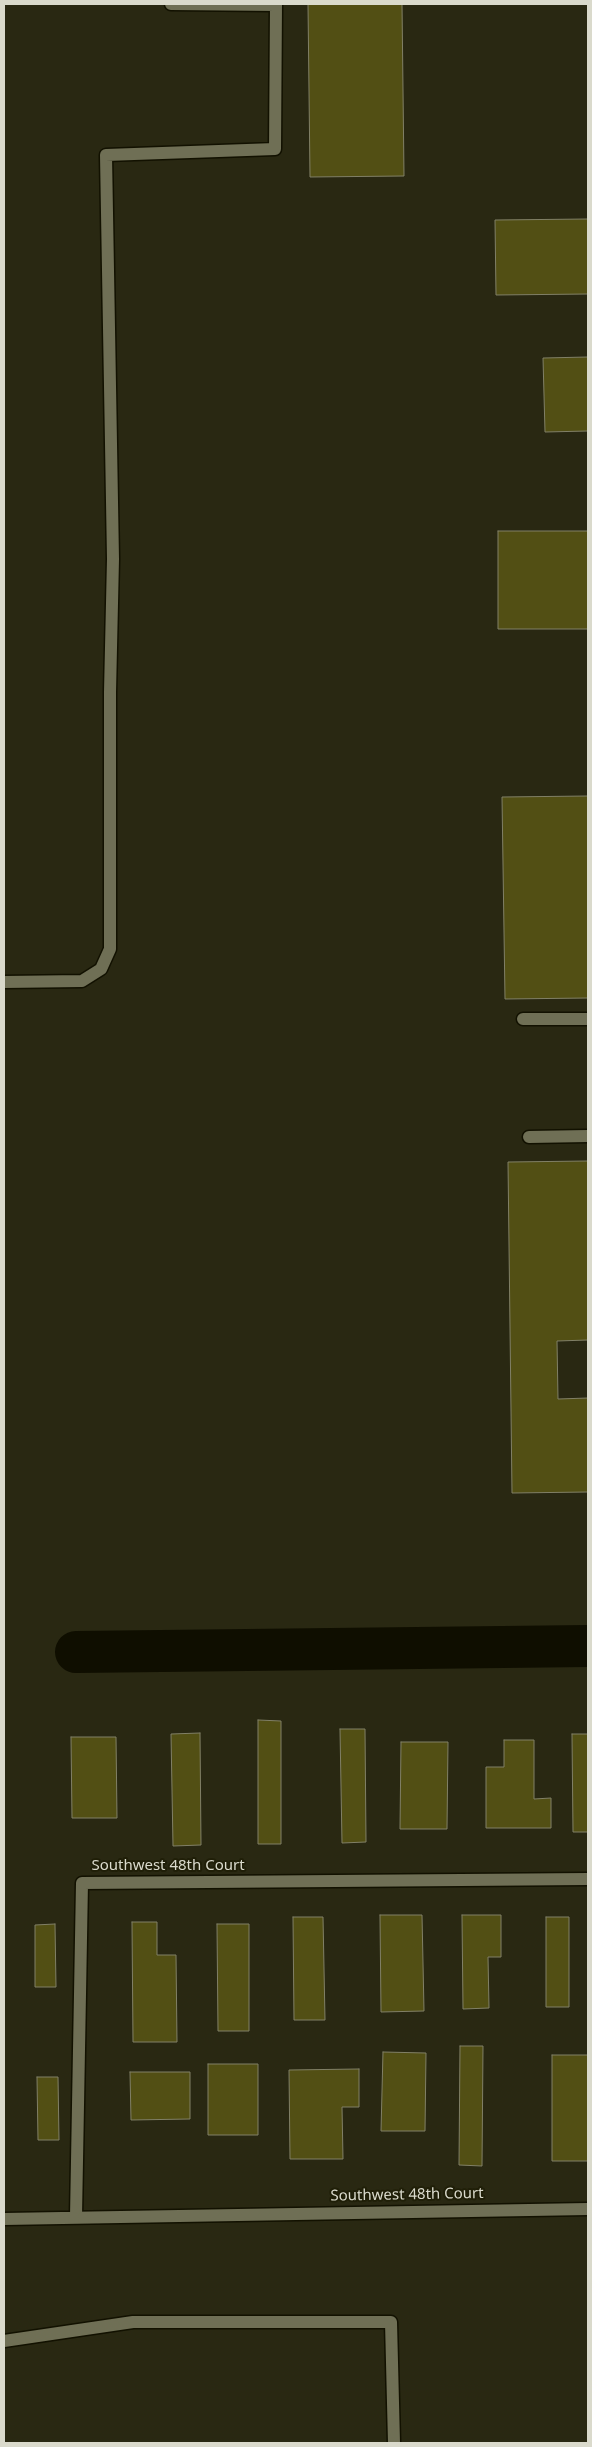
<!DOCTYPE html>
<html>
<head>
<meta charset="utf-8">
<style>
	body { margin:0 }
	#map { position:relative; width:592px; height:2447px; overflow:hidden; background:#292812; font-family:"Noto Sans",sans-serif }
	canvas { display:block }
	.frame { position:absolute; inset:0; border:5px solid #dadacc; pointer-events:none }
</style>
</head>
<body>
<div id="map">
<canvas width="592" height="2447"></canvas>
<div class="frame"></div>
</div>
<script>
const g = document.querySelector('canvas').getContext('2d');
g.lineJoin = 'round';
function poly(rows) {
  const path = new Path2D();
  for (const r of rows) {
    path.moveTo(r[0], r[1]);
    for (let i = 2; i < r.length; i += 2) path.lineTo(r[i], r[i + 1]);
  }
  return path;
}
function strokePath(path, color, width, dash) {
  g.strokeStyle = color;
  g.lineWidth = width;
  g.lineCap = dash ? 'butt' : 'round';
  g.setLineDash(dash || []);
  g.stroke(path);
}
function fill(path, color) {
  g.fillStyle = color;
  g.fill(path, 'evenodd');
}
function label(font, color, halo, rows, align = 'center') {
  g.font = font + ' "Noto Sans",sans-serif';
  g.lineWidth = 4;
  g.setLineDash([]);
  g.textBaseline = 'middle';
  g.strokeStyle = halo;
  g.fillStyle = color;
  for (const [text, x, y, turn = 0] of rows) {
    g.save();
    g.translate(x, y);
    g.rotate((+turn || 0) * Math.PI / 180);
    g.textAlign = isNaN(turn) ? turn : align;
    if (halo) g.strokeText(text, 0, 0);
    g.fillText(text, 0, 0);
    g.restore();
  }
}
strokePath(poly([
	[76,1652,588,1646]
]), '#0f0e00', 42);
const building = poly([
	[308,4,402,4,404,176,310,177,308,4],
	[588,219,588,294,496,295,495,220,588,219],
	[588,357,588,431,545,432,543,358,588,357],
	[498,531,588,531,588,629,498,629,498,531],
	[588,796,588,998,505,999,502,797,588,796],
	[588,1161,588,1340,557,1341,558,1399,588,1398,588,1492,512,1493,508,1162,588,1161],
	[258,1720,281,1721,281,1844,258,1844,258,1720],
	[340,1729,365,1729,366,1842,342,1843,340,1729],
	[200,1733,201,1845,173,1846,171,1734,200,1733],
	[572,1734,588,1734,588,1832,573,1832,572,1734],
	[71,1737,116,1737,117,1818,72,1818,71,1737],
	[504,1740,534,1740,534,1799,551,1798,551,1828,486,1828,486,1767,504,1767,504,1740],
	[401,1742,448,1742,447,1829,400,1829,401,1742],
	[380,1915,422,1915,424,2011,381,2012,380,1915],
	[462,1915,501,1915,501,1957,488,1957,489,2008,463,2009,462,1915],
	[293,1917,323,1917,325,2020,294,2020,293,1917],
	[546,1917,569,1917,569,2007,546,2007,546,1917],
	[132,1922,157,1922,157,1955,176,1955,177,2042,133,2042,132,1922],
	[55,1924,56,1987,35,1987,35,1925,55,1924],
	[217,1924,249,1924,249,2031,218,2031,217,1924],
	[460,2046,483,2046,482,2166,459,2165,460,2046],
	[383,2052,426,2053,425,2131,381,2131,383,2052],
	[552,2055,588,2055,588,2161,552,2161,552,2055],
	[208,2064,258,2064,258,2135,208,2135,208,2064],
	[359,2069,359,2107,342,2107,343,2159,290,2159,289,2070,359,2069],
	[130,2072,190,2072,190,2119,131,2120,130,2072],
	[37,2077,58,2077,59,2140,38,2140,37,2077]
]);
fill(building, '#524f14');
strokePath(building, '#818067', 1);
const lane = poly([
	[171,4,276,5],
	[4,982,82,981,101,969,110,949,110,692,113,559,106,155,275,149,276,4],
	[523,1019,588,1019],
	[529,1137,588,1136],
	[4,2341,133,2322,391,2322,394,2443]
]);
const street = poly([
	[76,2216,82,1883,588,1879],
	[4,2219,588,2209]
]);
strokePath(lane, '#121100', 15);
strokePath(street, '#121100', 15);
strokePath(lane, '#6f6f55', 12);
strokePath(street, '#6f6f55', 12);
label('15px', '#dadacc', '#201f08', [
	["Southwest 48th Court",168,1866],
	["Southwest 48th Court",407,2195,-1]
]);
</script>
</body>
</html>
